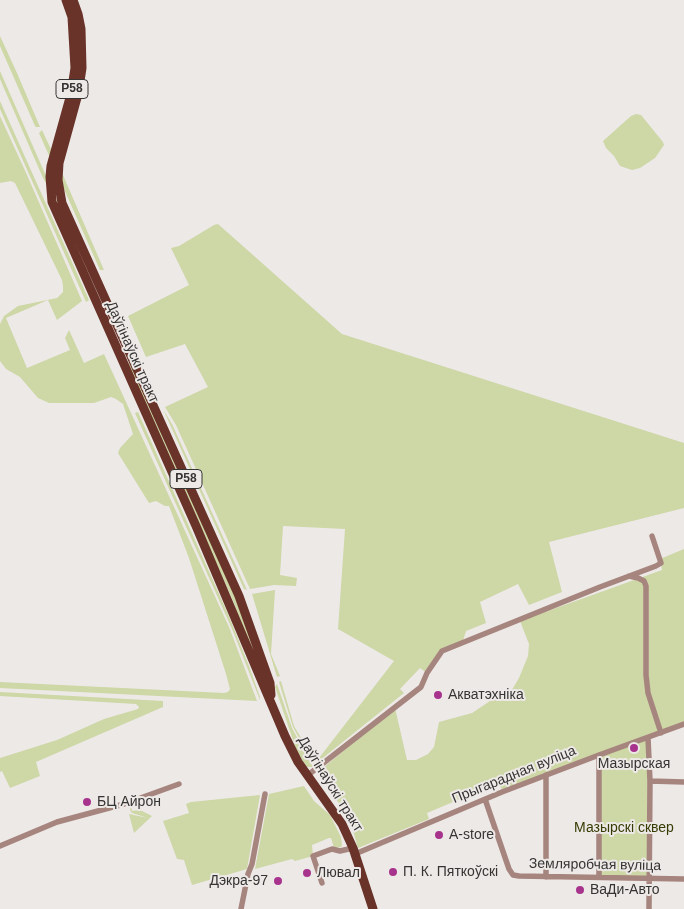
<!DOCTYPE html>
<html>
<head>
<meta charset="utf-8">
<style>
	body { margin:0 }
	canvas { display:block; background:#ede9e7 }
</style>
</head>
<body>
<canvas width="684" height="909"></canvas>
<script>
const g = document.querySelector('canvas').getContext('2d');
g.lineJoin = 'round';
function fill(path, color) {
  g.fillStyle = color;
  g.fill(path, 'evenodd');
}
function poly(rows) {
  const path = new Path2D();
  for (const r of rows) {
    path.moveTo(r[0], r[1]);
    for (let i = 2; i < r.length; i += 2) path.lineTo(r[i], r[i + 1]);
  }
  return path;
}
function strokePath(path, color, width, dash) {
  g.strokeStyle = color;
  g.lineWidth = width;
  g.lineCap = dash ? 'butt' : 'round';
  g.setLineDash(dash || []);
  g.stroke(path);
}
function label(font, color, halo, rows, align = 'center') {
  g.font = font + ' Arial,sans-serif';
  g.lineWidth = 4;
  g.setLineDash([]);
  g.textBaseline = 'middle';
  g.strokeStyle = halo;
  g.fillStyle = color;
  for (const [text, x, y, turn = 0] of rows) {
    g.save();
    g.translate(x, y);
    g.rotate((+turn || 0) * Math.PI / 180);
    g.textAlign = isNaN(turn) ? turn : align;
    if (halo) g.strokeText(text, 0, 0);
    g.fillText(text, 0, 0);
    g.restore();
  }
}
fill(poly([
	[0,36,17,73,40,127,36,127,35,126,0,46],
	[0,71,71,233,52,193,43,178,0,79],
	[0,101,89,300,86,302,0,109],
	[636,114,641,115,663,142,664,145,655,158,640,168,632,170,620,166,614,156,606,148,603,141,631,116],
	[0,116,27,175,82,301,57,320,48,300,6,318,27,368,70,350,65,338,69,330,84,363,104,354,229,627,257,701,0,688,0,682,224,693,228,692,230,689,226,674,189,558,169,506,165,506,156,501,149,503,118,453,120,448,133,434,123,404,116,399,111,397,94,403,49,403,38,398,20,377,6,369,0,361,0,324,4,316,18,306,57,298,63,292,63,286,62,280,15,183,11,181,0,183],
	[42,130,63,175,104,270,100,270,39,133],
	[218,224,342,334,684,443,684,508,549,542,562,592,529,605,518,584,480,602,486,623,466,631,462,644,442,651,427,673,420,668,400,689,404,693,314,765,293,727,279,682,281,681,294,726,313,758,319,758,394,661,338,629,345,529,283,526,280,575,297,578,296,586,274,585,250,589,176,425,165,407,208,387,185,344,146,357,128,316,189,285,171,248,179,246,214,225],
	[130,363,233,591,265,683,231,596,127,365],
	[163,409,172,424,247,590,244,589],
	[138,412,228,614,249,666,260,697,260,700,232,629,135,413],
	[684,549,684,724,648,738,649,878,599,877,599,755,503,791,498,783,427,813,429,819,358,848,350,820,318,772,395,708,407,760,416,760,428,754,434,747,439,722,472,713,490,701,510,693,519,678,528,656,529,644,520,621,662,570,660,559],
	[275,590,271,654,280,676,277,677,252,594],
	[277,684,292,728,313,767,306,767,296,749,275,687],
	[0,692,163,701,163,707,36,762,40,776,10,788,2,771,0,772,0,758,57,740,104,719,138,709,139,707,136,704,0,696],
	[304,786,314,801,330,815,341,837,342,845,341,847,334,848,331,838,329,838,312,845,313,856,295,861,292,859,255,869,269,794],
	[260,795,247,869,192,885,184,860,177,859,163,821,189,813,186,804,191,802],
	[131,806,132,811,140,810,152,816,134,833,129,814,148,818,132,813,130,810]
]), '#ced7a6');
strokePath(poly([
	[629,576,638,578,644,581,646,586,646,675,648,693,661,733],
	[648,738,650,781,649,909],
	[308,775,421,687,427,673,442,651,600,587,656,566,661,563,652,536],
	[546,775,546,877],
	[650,781,684,782],
	[485,799,509,869,513,875,519,876,684,879],
	[0,846,57,822,124,804,179,784],
	[355,854,502,792,599,755,684,724],
	[599,877,599,755],
	[322,883,313,856,332,849,340,851,353,848],
	[241,909,248,874,252,864,265,794]
]), '#a7857f', 5.5);
strokePath(poly([
	[66,0,72,17,75,68,71,94,51,166,50,177,52,202,196,526,285,736,298,762,342,824,353,848,373,909],
	[73,0,78,14,81,29,82,68,78,94,59,163,58,180,62,203,239,596,270,683,271,695]
]), '#693329', 9);
for (const [x, y, r, color] of [
	[438,695,5,"#a7338d"],
	[634,748,5,"#a7338d"],
	[87,802,5,"#a7338d"],
	[439,835,5,"#a7338d"],
	[393,872,5,"#a7338d"],
	[307,873,5,"#a7338d"],
	[278,881,5,"#a7338d"],
	[580,890,5,"#a7338d"]
]) {
  const dot = new Path2D();
  dot.arc(x, y, r, 0, 2 * Math.PI);
  g.fillStyle = color;
  g.fill(dot);
  strokePath(dot, '#ede9e7', 2);
}
for (const [x, y, w] of [
	[72,89,32],
	[186,479,32]
]) {
  const box = new Path2D();
  box.roundRect(x - w / 2, y - 9.5, w, 19, 4);
  g.fillStyle = '#ede9e7';
  g.fill(box);
  strokePath(box, '#353433', 1);
}
label('bold 12px', '#353433', null, [
	["Р58",72,89],
	["Р58",186,479]
]);
label('14px', '#353433', '#ede9e7', [
	["Даўгінаўскі тракт",132,352,66],
	["Прыгарадная вуліца",514,775,-22],
	["Даўгінаўскі тракт",330,784,58],
	["Земляробчая вуліца",595,865,1]
]);
label('14px', '#353433', '#ede9e7', [
	["Акватэхніка",448,695],
	["Мазырская",634,764,"center"],
	["БЦ Айрон",97,802],
	["А-store",449,835],
	["П. К. Пяткоўскі",403,872],
	["Лювал",317,873],
	["Дэкра-97",268,881,"right"],
	["ВаДи-Авто",590,890]
], 'left');
label('14px', '#363c04', '#ede9e7', [
	["Мазырскі сквер",624,828]
]);
</script>
</body>
</html>
